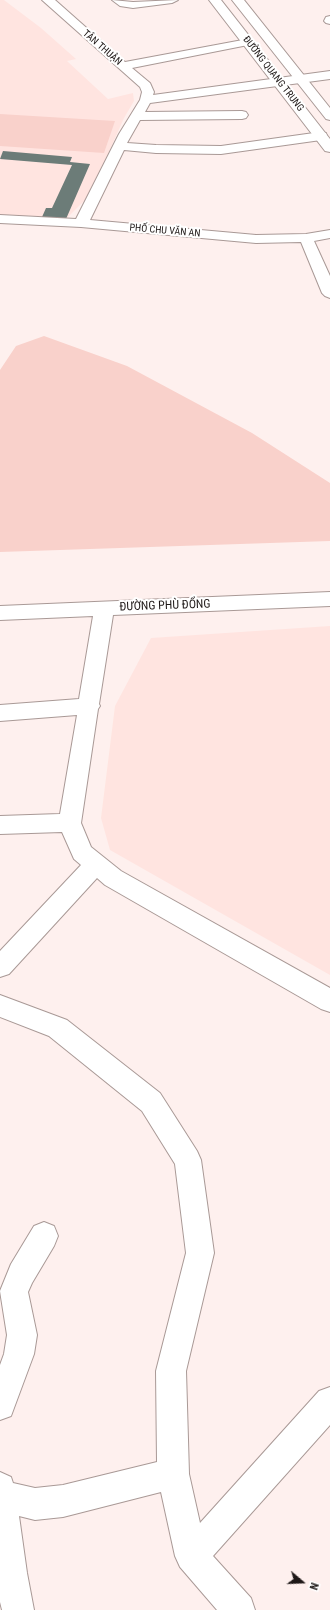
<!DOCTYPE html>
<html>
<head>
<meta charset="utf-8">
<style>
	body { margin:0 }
	#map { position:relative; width:330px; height:1610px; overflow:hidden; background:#fef0ee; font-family:"Roboto Condensed",sans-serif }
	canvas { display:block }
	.north { position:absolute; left:282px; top:1562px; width:40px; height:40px; -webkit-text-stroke:3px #fff; paint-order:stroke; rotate:109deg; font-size:11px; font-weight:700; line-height:16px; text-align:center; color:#1e1817 }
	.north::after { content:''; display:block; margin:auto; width:14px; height:18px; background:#1e1817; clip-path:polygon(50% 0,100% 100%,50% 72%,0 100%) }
</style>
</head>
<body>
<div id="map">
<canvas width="330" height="1610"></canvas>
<div class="north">N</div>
</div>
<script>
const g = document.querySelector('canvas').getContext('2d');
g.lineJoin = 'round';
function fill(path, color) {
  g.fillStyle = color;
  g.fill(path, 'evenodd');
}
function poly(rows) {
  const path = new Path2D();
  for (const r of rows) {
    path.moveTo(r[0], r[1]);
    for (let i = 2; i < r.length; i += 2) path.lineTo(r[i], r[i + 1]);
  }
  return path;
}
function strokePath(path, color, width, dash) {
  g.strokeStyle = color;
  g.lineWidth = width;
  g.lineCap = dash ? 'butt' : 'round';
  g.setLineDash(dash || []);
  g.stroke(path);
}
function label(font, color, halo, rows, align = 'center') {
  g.font = font + ' "Roboto Condensed",sans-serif';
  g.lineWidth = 4;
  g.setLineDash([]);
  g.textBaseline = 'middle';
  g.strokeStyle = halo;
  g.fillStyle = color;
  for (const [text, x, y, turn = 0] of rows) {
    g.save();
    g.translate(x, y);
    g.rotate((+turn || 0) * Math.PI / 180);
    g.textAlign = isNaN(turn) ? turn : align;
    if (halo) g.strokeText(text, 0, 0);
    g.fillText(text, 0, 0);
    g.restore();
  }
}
fill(poly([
	[0,0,4,0,41,28,76,59,67,61,108,99,133,93,134,101,124,118,90,195,65,220,0,218],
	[330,626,330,975,110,850,101,818,115,706,151,638]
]), '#ffe4e0');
fill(poly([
	[0,114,115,121,104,153,0,146],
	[44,336,127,366,252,433,330,483,330,541,0,552,0,370,16,346]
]), '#f9d1cb');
fill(poly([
	[3,151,72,157,70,162,90,164,66,219,42,217,46,208,52,208,72,165,0,159]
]), '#6c7c78');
const minor = poly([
	[42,0,55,0,125,62,248,39,252,40,254,42,252,44,248,45,132,68,150,83,154,92,153,95,330,71,330,79,150,103,145,112,242,111,246,112,248,115,246,118,242,119,140,120,127,143,156,145,221,146,321,132,326,133,327,136,326,139,321,140,221,154,156,153,124,150,90,220,256,235,306,234,330,230,330,238,314,241,330,276,330,298,325,296,322,293,301,242,256,243,81,227,0,223,0,215,76,219,119,134,140,100,142,92,140,87,42,0],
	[112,0,133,2,178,0,172,3,133,8,120,6,112,0],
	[330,16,330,24,326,23,324,21,326,17,330,16],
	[330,592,330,606,113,615,99,704,100,706,98,709,81,823,91,847,121,871,330,988,330,1012,321,1009,105,885,97,878,9,974,0,977,0,951,81,865,74,859,62,832,0,834,0,816,60,814,77,715,0,721,0,705,79,699,93,616,0,620,0,606,330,592],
	[0,995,67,1020,160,1093,197,1151,201,1160,214,1253,186,1371,189,1474,200,1523,319,1391,330,1387,330,1425,213,1556,251,1598,255,1610,217,1610,180,1567,175,1556,161,1492,63,1517,35,1520,19,1516,27,1573,34,1610,2,1610,0,1602,0,1472,11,1477,13,1483,35,1488,63,1485,157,1462,156,1371,186,1253,175,1164,142,1111,49,1036,0,1017,0,995],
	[44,1222,54,1226,58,1236,54,1246,32,1283,28,1292,37,1335,34,1354,11,1416,0,1420,0,1365,4,1354,7,1335,0,1291,11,1264,34,1226,44,1222]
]);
const major = poly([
	[209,0,221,0,330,139,330,152,325,151,209,0],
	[232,0,244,0,330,108,330,120,326,119,232,0]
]);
strokePath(minor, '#a99996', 2);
strokePath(major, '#a99996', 2);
fill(minor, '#fff');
fill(major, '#fff');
label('10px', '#1e1817', '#fff', [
	["TÂN THUẬN",102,48,41],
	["ĐƯỜNG QUANG TRUNG",273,74,52],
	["PHỐ CHU VĂN AN",165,231,5]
]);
label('12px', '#1e1817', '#fff', [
	["ĐƯỜNG PHÙ ĐỔNG",165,606,-2]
]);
</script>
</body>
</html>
